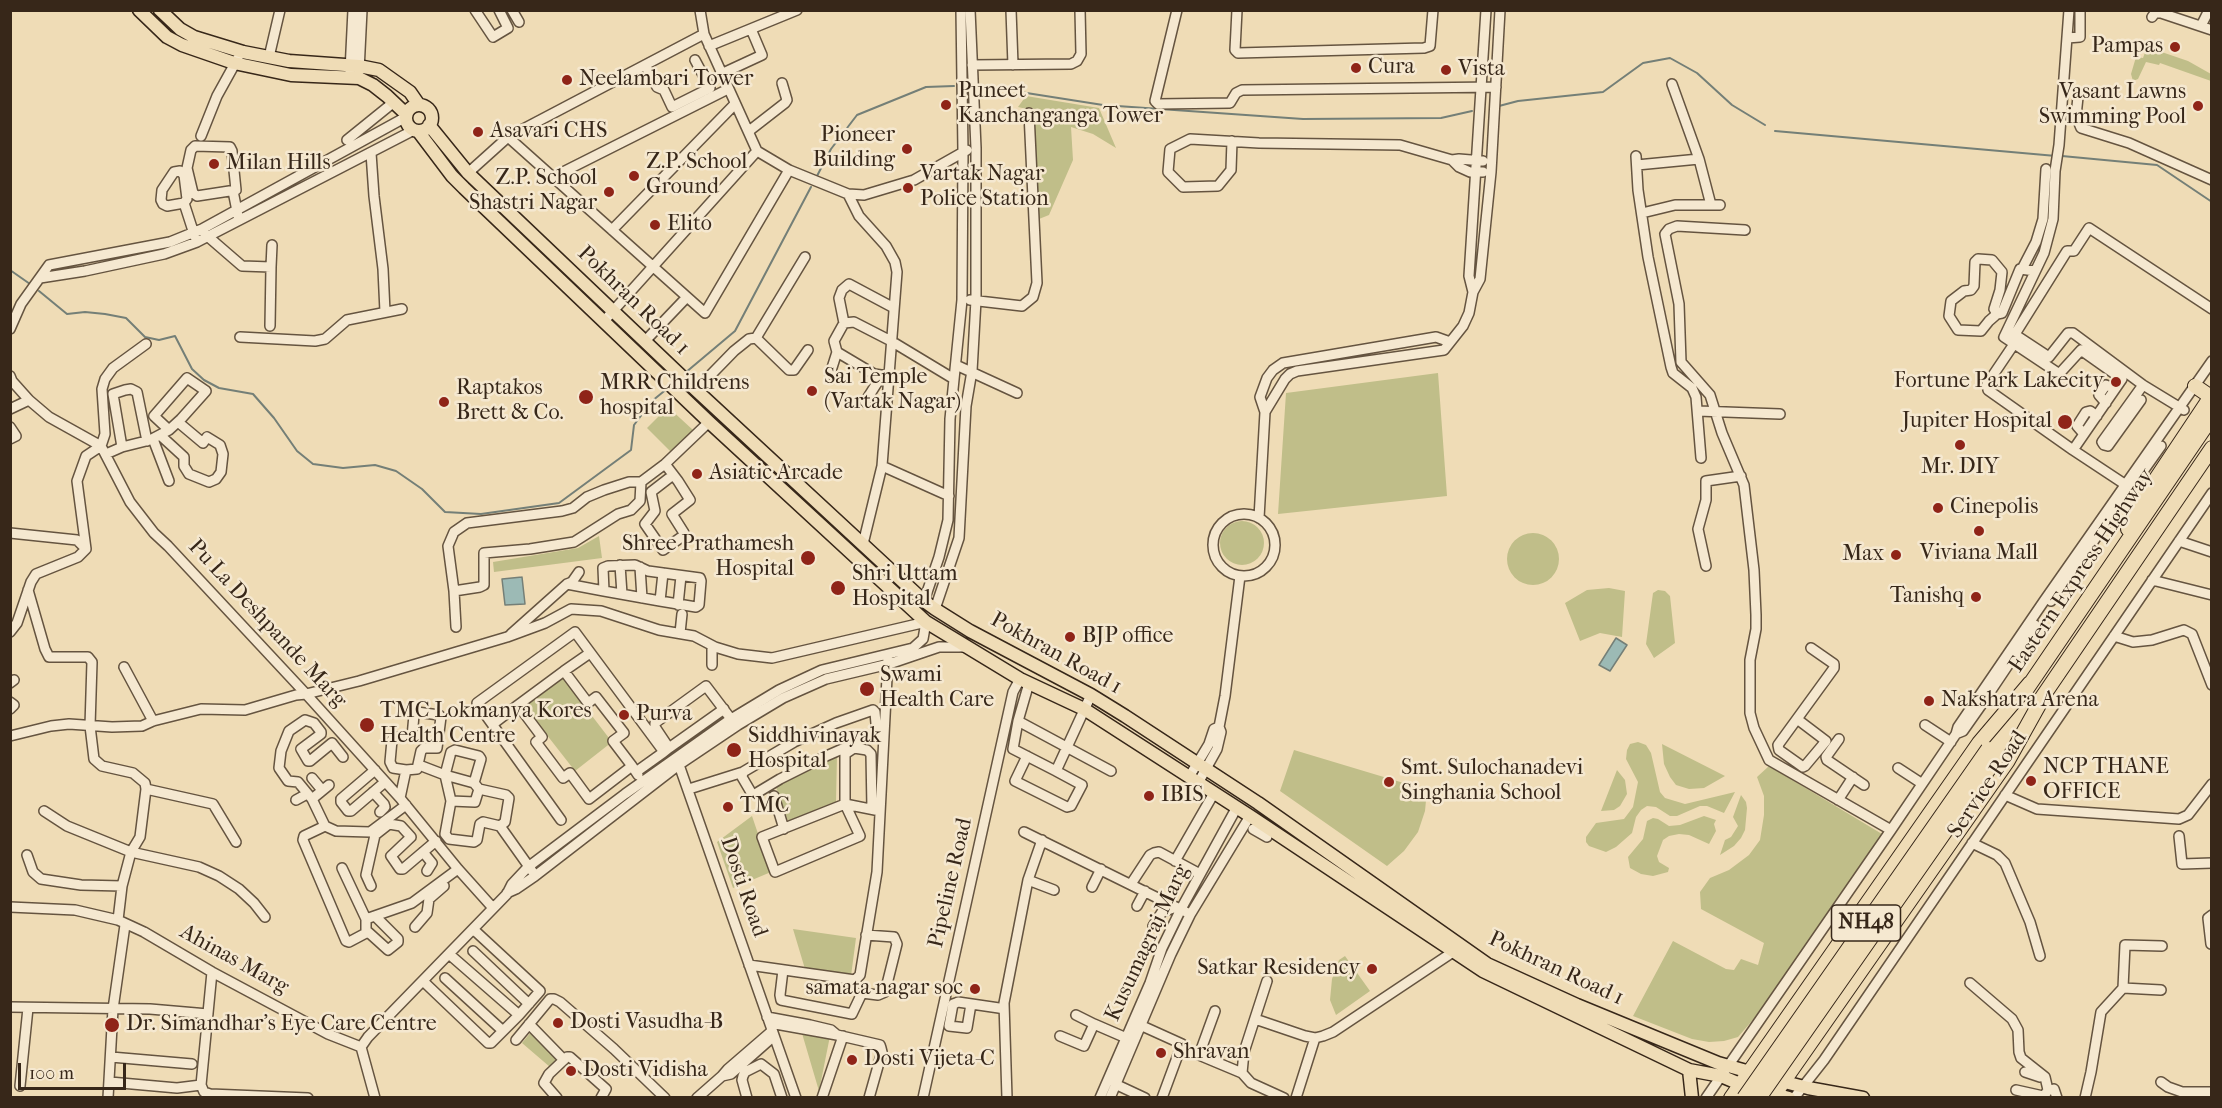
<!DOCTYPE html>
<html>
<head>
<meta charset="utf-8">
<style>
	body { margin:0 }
	#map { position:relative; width:2222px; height:1108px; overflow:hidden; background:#efdcb6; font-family:"IM FELL French Canon",serif }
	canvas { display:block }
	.frame { position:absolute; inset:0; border:12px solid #372719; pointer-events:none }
	.scale { position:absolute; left:18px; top:1063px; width:108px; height:27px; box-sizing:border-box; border:3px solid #372719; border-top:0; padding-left:8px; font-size:18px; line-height:21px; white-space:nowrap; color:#372719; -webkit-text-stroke:4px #f5e8d0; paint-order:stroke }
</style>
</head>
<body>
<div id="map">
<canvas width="2222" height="1108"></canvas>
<div class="frame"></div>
<div class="scale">100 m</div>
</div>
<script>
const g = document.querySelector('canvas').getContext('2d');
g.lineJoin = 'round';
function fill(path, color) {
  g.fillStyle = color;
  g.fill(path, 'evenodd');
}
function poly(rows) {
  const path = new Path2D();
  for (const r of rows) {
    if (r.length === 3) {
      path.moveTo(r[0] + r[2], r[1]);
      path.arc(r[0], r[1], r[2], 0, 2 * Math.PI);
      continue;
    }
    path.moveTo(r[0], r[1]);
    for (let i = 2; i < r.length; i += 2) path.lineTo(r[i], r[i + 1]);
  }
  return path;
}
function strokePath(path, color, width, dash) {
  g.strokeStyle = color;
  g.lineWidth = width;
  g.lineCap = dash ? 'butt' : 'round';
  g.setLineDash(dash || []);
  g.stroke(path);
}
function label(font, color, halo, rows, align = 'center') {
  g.font = font + ' "IM FELL French Canon",serif';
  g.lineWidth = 5;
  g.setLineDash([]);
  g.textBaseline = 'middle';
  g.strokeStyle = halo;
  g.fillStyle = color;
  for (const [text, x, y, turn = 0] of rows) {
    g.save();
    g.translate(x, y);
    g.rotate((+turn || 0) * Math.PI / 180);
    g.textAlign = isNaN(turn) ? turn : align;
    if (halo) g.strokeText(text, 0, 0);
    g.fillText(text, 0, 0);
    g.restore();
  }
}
fill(poly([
	[2147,47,2188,61,2211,74,2211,81,2160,63,2159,65,2146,62,2138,79,2133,81,2131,74,2136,57,2143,58],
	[1026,96,1099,108,1116,148,1093,134,1071,127,1073,160,1049,215,1039,219,1031,110,1018,107],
	[1438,373,1447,496,1278,514,1286,393],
	[668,407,693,430,671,452,647,428],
	[1242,543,22],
	[1533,559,26],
	[599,536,602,558,494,572,493,562,578,548],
	[1609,588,1625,591,1622,637,1600,633,1580,641,1565,603,1587,590],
	[1658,590,1665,591,1670,596,1675,643,1654,658,1646,644,1653,593],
	[563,678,612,742,575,771,525,707],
	[1638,742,1646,745,1651,753,1660,792,1665,798,1685,804,1735,792,1724,813,1707,806,1700,806,1677,816,1670,816,1656,807,1647,806,1641,810,1636,817,1632,833,1616,847,1606,852,1589,846,1586,842,1586,837,1596,823,1624,819,1633,807,1638,782,1626,759,1627,750,1630,744],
	[1662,744,1725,776,1704,788,1689,789,1676,785,1670,777,1664,764],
	[1294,750,1427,790,1425,811,1418,832,1404,851,1387,866,1280,791],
	[837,755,836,802,788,821,776,787],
	[1769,766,1882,834,1757,1015,1738,1037,1724,1041,1709,1042,1692,1039,1633,1016,1673,941,1726,969,1734,970,1741,959,1758,965,1764,943,1701,909,1700,892,1710,878,1729,870,1749,855,1760,840,1764,815,1764,796,1757,777],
	[1617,770,1625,780,1627,794,1620,806,1614,810,1601,811],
	[1741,795,1746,802,1747,808,1745,830,1741,838,1734,846,1720,855,1725,840,1731,837,1738,826,1733,817],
	[752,816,771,872,733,888,717,842],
	[1704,816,1716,820,1714,824,1716,831,1709,844,1689,835,1679,834,1669,836,1663,840,1657,856,1659,862,1669,868,1668,872,1653,876,1641,874,1630,868,1628,857,1643,839,1647,821,1653,818,1658,819,1669,826,1680,825],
	[793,929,856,938,851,976,805,969],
	[1345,956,1370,991,1336,1015,1330,1000,1332,979,1339,960],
	[801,1030,830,1036,819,1091],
	[531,1032,559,1056,550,1067,522,1043]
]), '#c0be89');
const water = poly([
	[522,577,525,604,505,605,502,579,522,577],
	[1616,638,1627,645,1610,671,1599,665,1616,638]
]);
fill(water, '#9cbab5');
strokePath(water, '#747f77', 1.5);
strokePath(poly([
	[982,86,1103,105,1303,119,1441,118,1472,111],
	[1499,106,1518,101,1603,92,1643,63,1670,58,1697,73,1732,105,1765,125],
	[1775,131,2056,156],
	[2062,156,2157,165,2212,202],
	[817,176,831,149,857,115,926,87,954,86],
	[10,270,30,284],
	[39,291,67,314,85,312,105,314,126,318,145,337,159,340,175,336,192,369,204,380,219,388,253,394,274,418,297,451,313,464,343,468,375,465,396,471,422,489,445,512,481,514,559,503,631,450,634,425,652,401,668,388],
	[685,373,735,331,811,187]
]), '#747f77', 2);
const minor = poly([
	[475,10,493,37,508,28,499,10],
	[512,10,519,22],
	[1011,10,1013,65],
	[1177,10,1155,101,1158,104,1230,103,1236,93,1242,90,1496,87],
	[1237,10,1235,50,1238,53,1424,48,1430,46,1433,10],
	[2069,10,2059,145,2055,171,2053,219,2044,253,2004,337,2058,373,2060,373,2081,350,2122,379,2073,450,2132,489],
	[2152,17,2155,13,2161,13,2212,30],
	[2201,26,2209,10],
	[2067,38,2080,37,2080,10],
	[709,46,797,10],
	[269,57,280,10],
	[645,65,657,87,664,90,672,107,710,88,695,60],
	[972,65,1071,64,1077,61,1081,54,1080,10],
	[350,71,353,10],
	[359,71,362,10],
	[721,74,762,55,751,29],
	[1672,84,1699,159],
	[2078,97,2076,116,2081,128,2129,143,2212,180],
	[749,131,785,103,787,100,782,83],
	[201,136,217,96,238,58],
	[508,137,705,313,789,170,757,151,704,34,700,10],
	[347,140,394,102],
	[1232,141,1231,170,1218,186,1183,187,1168,172,1170,149,1190,139,1259,143,1400,145,1452,160],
	[195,146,230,147,232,151,236,190,197,196,193,193,187,168,191,150,195,146],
	[371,153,374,196,383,269,385,312],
	[1636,156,1638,190,1648,257,1671,367,1673,373,1692,388,1696,397,1701,458],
	[1637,165,1699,159,1711,205],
	[789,170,848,194,864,195,914,180,967,150],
	[1483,172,1470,172,1459,167,1452,160,1459,159,1483,161],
	[468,173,508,137,704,34],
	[553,177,728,89],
	[233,191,238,216],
	[848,194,859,216,886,246,895,262,897,272,882,466,863,544],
	[184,203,167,206,163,204,161,200,162,190,174,172,180,171,184,175,187,199,184,203,195,237],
	[1642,213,1675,205,1720,205],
	[612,230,735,104],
	[1745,230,1677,226,1669,229,1665,234,1679,304,1681,362,1710,395,1722,433,1744,485,1754,570,1756,615,1756,629,1750,660,1750,713,1754,728,1769,760,1891,830],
	[205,234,242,266,271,267,270,326],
	[271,267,272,245],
	[2022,269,2036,242,2043,219,2046,169],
	[40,278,85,271,164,254,197,242,414,130],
	[1473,292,1469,276,1486,10],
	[970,300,1022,306,1033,297,1037,283,1029,113],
	[1997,314,1994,309,2000,290,2002,272,1992,260,1978,259,1975,262,1974,286,1971,290,1964,291,1951,301,1949,316,1958,330,1981,331,1989,321,1997,314,2002,313,2020,269,2035,271],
	[604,321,757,151],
	[844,323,839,298,842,290,849,284,894,308],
	[10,329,21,304,49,265,170,242,202,229,406,117],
	[2011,332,2049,357,2068,333,2073,333,2143,385,2184,410],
	[2015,334,2067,251,2074,251,2089,228,2212,309],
	[240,337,315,341,325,339,347,320,402,309],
	[756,338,789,370,794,370,808,350],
	[645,341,687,297],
	[2014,344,1987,384,1988,390,2073,450],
	[956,365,1017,393],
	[830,374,837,352],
	[10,376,12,381,29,400,49,417,101,446,130,502,154,533,168,546,306,694,400,798,458,869,493,908],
	[888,376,874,374,837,352,834,341,844,323,854,322,891,341,954,379],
	[696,390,734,351,749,339,756,338,805,257],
	[2141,400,2108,446,2104,445,2102,442,2143,385],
	[865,402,882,375],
	[2106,403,2099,395,2106,385,2115,389],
	[10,409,29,400],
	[1698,411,1780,414],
	[1265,412,1285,379,1290,374,1297,371,1444,350,1463,326,1469,313,1473,292,1480,279,1491,172,1500,10],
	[10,427,16,436,10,439],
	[2084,434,2077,426,2086,412,2090,411,2097,416],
	[160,435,184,457,184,466,189,474,209,482,216,479,221,472,223,454,220,445,207,437,203,443,178,422],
	[153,439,169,481],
	[122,447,113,394,125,390,131,389,137,392,147,441],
	[106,454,122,447,150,440,169,430,181,419,206,391,187,378,154,416,169,430],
	[665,464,678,481,690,500,672,514,684,533,683,536,663,550,645,524,655,511,651,492,673,475],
	[882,466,949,496],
	[1244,545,31],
	[1259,518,1265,412,1260,397,1267,378,1273,370,1283,363,1436,337,1450,342],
	[10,533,77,540,86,549,77,481,86,456,101,446,105,434,102,389,105,379,113,368,146,344],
	[2179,541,2212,552],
	[620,565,622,594],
	[1706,566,1698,529,1706,500,1706,481,1741,476],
	[640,567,642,598],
	[2152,580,2212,595],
	[567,584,604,591,660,601,696,607,699,605,701,581,700,578,648,571,635,565,608,566,603,568,604,591],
	[28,590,45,649,49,657,88,657,92,662,90,726,94,759,102,766,133,773,145,783,146,789,140,837,131,852,122,886,118,920],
	[454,591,480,587,484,585,484,553,530,549,574,542,618,514,631,510,640,501,641,482,665,464,709,422],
	[660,601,663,573],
	[924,601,939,557,948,520,950,419,962,300,963,152,961,10],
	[2051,601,2161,446],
	[678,605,681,576],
	[935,609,959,538,966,406,972,371,976,300,976,148,970,10],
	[456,627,454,591,448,546,454,532,467,523,562,511,573,508,587,497,604,490,629,482,641,482],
	[10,632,17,623,31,582,36,574,78,557,86,549],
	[680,633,682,614],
	[511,634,567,584,572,582,579,572],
	[2114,636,2133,642,2152,640,2184,630,2192,634,2212,685],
	[712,665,712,646],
	[124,667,153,721],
	[564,671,590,653],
	[10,683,14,680],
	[10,702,14,705,10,709],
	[1797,719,1826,741,1805,766,1803,767,1779,750,1778,745,1834,668,1834,664,1811,648],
	[1018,721,1029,683],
	[493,724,518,705],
	[1925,725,1951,742],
	[1958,733,1963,731,1982,704,2035,625],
	[10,736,51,726,69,724,112,727,142,726,153,721,201,709,245,710,296,695,306,694,359,681,507,637,545,623,571,609,601,611,659,630,694,636,715,647,738,654,772,658,926,622,923,639,913,648,822,670,779,690,731,719,625,794,528,867,512,884,507,894,368,1037,361,1047,328,1034,212,972,144,932,118,920,75,910,10,907],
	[1839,739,1826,757,1827,760,1864,785],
	[669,748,724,709],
	[664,752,669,748,655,727,655,723,706,686,731,719],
	[1027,756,1015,781,1067,807,1071,806,1082,785,1056,771,1091,695],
	[343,757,332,743,310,761,308,761,301,749,321,734,321,732,314,723,305,720,289,731,281,751,279,768,288,781,298,782,312,799,325,826,304,836,303,840,346,941,349,942,366,933,366,919],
	[678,762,796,1098],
	[419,765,445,775,451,801,475,802,479,789,506,795,509,798,505,822,500,826,483,822,480,824,477,840,474,842,449,839,445,834,451,801],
	[632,766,589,799,570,773,563,778,536,742,542,737,518,705,564,671,588,703,596,697,624,733,613,741,632,766,638,775],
	[1898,768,1921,783],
	[375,770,341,799,341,802,348,811,351,811,385,782],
	[1056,771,1013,749,1018,721,1111,771],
	[743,772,742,777,752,794,755,794,780,779,824,757,865,739,882,735],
	[1189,777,1209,744,1214,729,1219,727],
	[312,778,322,790],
	[474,783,481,759,479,756,455,750,451,752,445,775,474,783,479,789],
	[1198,783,1217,749,1221,732,1219,727,1225,696,1240,576],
	[146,789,213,804,236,842],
	[689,789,743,772,794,742,836,723,873,710,875,712,877,735],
	[373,792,384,804,385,807,380,812],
	[2005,795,2037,809,2179,819,2188,815,2212,784],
	[774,796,784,829],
	[400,798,406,770,393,768,390,762,392,740,394,737,412,737,414,715,417,712,439,715,441,717,437,748,424,748,421,751,417,769,406,770],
	[312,799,329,785],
	[296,800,307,794],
	[1838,800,1853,777],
	[872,809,871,754,867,750,854,748,845,754,845,804,860,836,775,872,762,837,845,804,880,811],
	[44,811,67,826,131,852,199,867,219,876,239,889,254,903,265,917],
	[561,820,477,703,575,632,664,752,636,772],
	[325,826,336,831,370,832,406,805],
	[500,826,532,871],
	[1253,829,1267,837],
	[1024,832,1186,912],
	[2179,836,2182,864,2212,863],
	[1972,843,1997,855,2005,863,2030,922,2040,956],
	[423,852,432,863,427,871],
	[27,855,33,872,41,879,81,885,122,886],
	[1175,861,1214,793],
	[342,868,366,919,412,903,458,869],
	[1028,880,1054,890],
	[1131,884,1150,855,1154,853,1159,852,1200,874],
	[371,886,366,875,375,835,389,824,401,826,411,837,391,856,400,869,403,869,436,841],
	[1092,887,1101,869],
	[507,893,516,889,535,876,680,764,738,725,783,698,826,679,889,664,939,647,967,647],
	[1137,906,1145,891],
	[1153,926,1162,912,1176,907],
	[415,927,427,913,429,899,444,886],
	[367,931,388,950,398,942,398,939,375,916],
	[2211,944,2208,918,2212,915],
	[473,951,529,1004],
	[449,954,519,1015],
	[749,965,855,980,860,975,877,872,888,658],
	[783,970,780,995,781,1000,852,1014,862,993,878,995,885,992,897,944,894,937,866,935],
	[212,972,201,1085,204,1092,210,1094,308,1098],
	[445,978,503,1031],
	[423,981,488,1043,491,1043,519,1015,540,991,473,929],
	[1267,981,1244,1052,1242,1073,1251,1083,1284,1098],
	[1970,983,2012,1019,2018,1030,2019,1052,2021,1058,2045,1077,2048,1090,2043,1098],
	[2123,988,2161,990],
	[971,1004,967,1028,949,1026,953,1004,956,1003,958,1002,999,1008,1004,1009],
	[10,1007,150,1009,208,1014],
	[1215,1011,1199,1055,1242,1073],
	[1076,1015,1094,1024],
	[767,1017,810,1025,831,1030,837,1035,770,1023],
	[1255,1019,1305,1036,1315,1038,1323,1036,1333,1032,1453,952],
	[529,1024,564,1060],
	[1140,1025,1182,1044,1162,1098],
	[772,1031,728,1069,722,1076,731,1074,774,1036],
	[837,1035,880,1045,881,1048,882,1052,869,1098],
	[1060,1036,1084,1046,1094,1024,1131,1040],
	[516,1040,550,999,554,999,560,1002,614,1049,665,1098],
	[361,1047,375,1098],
	[111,1057,192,1064],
	[2025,1072,2040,1077],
	[110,1082,177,1088,201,1085],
	[2161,1082,2168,1087,2182,1092,2212,1092],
	[1115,1084,1145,1098],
	[20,1086,28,1008],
	[2054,1089,2057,1098],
	[2016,1090,2043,1096],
	[108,1098,113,1009,125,925],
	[557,1098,544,1083,549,1074,567,1057,570,1057,606,1089,601,1098],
	[697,1098,722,1076],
	[747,1098,742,1080,743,1076,745,1072,761,1064,774,1074,782,1098],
	[822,1098,843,1036],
	[923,1098,1013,692,1020,679],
	[1007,1098,1004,1003,1028,880,1042,840],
	[1100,1098,1150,983,1162,948,1181,909,1237,807],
	[1110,1098,1171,954,1190,915,1250,816],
	[1296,1098,1315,1038],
	[1706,1098,1891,830,1956,734,1958,727,2044,601,2212,361],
	[1794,1098,1824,1060,2212,493],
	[2085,1098,2091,1072,2101,1012,2123,988,2125,945,2162,946]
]);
const major = poly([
	[139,10,167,37,182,45,234,63,291,75,359,78,373,85,387,96,406,114],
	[160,10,180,29,194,37,243,52,289,61,359,66,379,70,410,92,419,105],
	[419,118,13],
	[429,125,468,173,696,390,924,601,935,609,970,631,1091,695,1125,716,1258,803,1487,964,1577,1005,1718,1063,1757,1074],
	[418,131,452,176,464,188,709,422,926,622,1020,679,1084,709,1250,816,1483,971,1689,1070,1721,1076,1747,1087],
	[1689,1070,1692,1098],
	[1777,1080,1808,1088,1863,1098],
	[1767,1092,1789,1098]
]);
const highway = poly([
	[2195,386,2211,397],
	[2128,529,2136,509,2212,395],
	[2026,690,2212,417],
	[2041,699,2212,448],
	[1731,1098,1979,743,2030,683],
	[1772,1098,2007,762,2046,692]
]);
strokePath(minor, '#655440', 12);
strokePath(major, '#372719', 15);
strokePath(highway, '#372719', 16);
strokePath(minor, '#f5e8d0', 9);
strokePath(major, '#efdcb6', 12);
strokePath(highway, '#efdcb6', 14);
const highwayBridge = poly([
	[1744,1098,1988,749],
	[1759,1098,1998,756]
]);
strokePath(highwayBridge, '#372719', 16, []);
strokePath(highwayBridge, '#efdcb6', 14);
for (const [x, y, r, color] of [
	[2175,47,6,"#8f2418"],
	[1356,68,6,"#8f2418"],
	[1446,70,6,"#8f2418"],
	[567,80,6,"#8f2418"],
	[946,105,6,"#8f2418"],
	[2198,106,6,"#8f2418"],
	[478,132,6,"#8f2418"],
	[907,149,6,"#8f2418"],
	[214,164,6,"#8f2418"],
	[634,176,6,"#8f2418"],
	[908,188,6,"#8f2418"],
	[609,192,6,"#8f2418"],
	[655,225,6,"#8f2418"],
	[2116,382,6,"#8f2418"],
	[812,391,6,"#8f2418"],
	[586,397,8,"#8f2418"],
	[444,402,6,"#8f2418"],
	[2065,422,8,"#8f2418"],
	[1960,445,6,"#8f2418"],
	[697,474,6,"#8f2418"],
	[1938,508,6,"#8f2418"],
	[1979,531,6,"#8f2418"],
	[1896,555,6,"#8f2418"],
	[808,558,8,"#8f2418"],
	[838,588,8,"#8f2418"],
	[1976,597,6,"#8f2418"],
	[1070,637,6,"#8f2418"],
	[867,689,8,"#8f2418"],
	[1929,701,6,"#8f2418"],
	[624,715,6,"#8f2418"],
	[367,725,8,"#8f2418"],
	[734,750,8,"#8f2418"],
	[2031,781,6,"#8f2418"],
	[1389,782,6,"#8f2418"],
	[1149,796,6,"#8f2418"],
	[728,807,6,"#8f2418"],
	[1372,969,6,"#8f2418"],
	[975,989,6,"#8f2418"],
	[558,1023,6,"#8f2418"],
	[112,1025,8,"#8f2418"],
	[1161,1053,6,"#8f2418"],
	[852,1060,6,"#8f2418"],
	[571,1071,6,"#8f2418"]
]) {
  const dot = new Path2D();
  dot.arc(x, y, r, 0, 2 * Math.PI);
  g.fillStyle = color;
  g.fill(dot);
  strokePath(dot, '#f5e8d0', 2);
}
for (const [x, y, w] of [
	[1866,923,69]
]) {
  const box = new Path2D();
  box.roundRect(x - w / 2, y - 18, w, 36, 4.5);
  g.fillStyle = '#f5e8d0';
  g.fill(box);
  strokePath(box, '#372719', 1.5);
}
label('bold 21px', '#372719', null, [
	["NH48",1866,923]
]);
label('22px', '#372719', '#f5e8d0', [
	["Pampas",2163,47,"right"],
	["Cura",1368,68],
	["Vista",1458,70],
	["Neelambari Tower",579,80],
	["Puneet",958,92],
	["Kanchanganga Tower",958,117],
	["Vasant Lawns",2186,93,"right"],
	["Swimming Pool",2186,118,"right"],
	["Asavari CHS",490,132],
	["Pioneer",895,136,"right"],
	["Building",895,161,"right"],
	["Z.P. School",646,163],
	["Ground",646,188],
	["Milan Hills",226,164],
	["Vartak Nagar",920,175],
	["Police Station",920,200],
	["Z.P. School",597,179,"right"],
	["Shastri Nagar",597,204,"right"],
	["Elito",667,225],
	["Sai Temple",824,378],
	["(Vartak Nagar)",824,403],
	["Fortune Park Lakecity",2104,382,"right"],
	["MRR Childrens",600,384],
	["hospital",600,409],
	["Raptakos",456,389],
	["Brett & Co.",456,414],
	["Jupiter Hospital",2052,422,"right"],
	["Mr. DIY",1960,468,"center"],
	["Asiatic Arcade",709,474],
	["Cinepolis",1950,508],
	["Shree Prathamesh",794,545,"right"],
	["Hospital",794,570,"right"],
	["Viviana Mall",1979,554,"center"],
	["Max",1884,555,"right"],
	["Shri Uttam",852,575],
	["Hospital",852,600],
	["Tanishq",1964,597,"right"],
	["BJP office",1082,637],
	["Swami",880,676],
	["Health Care",880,701],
	["Nakshatra Arena",1941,701],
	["TMC Lokmanya Kores",380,712],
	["Health Centre",380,737],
	["Purva",636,715],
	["Siddhivinayak",748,737],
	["Hospital",748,762],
	["NCP THANE",2043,768],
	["OFFICE",2043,793],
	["Smt. Sulochanadevi",1401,769],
	["Singhania School",1401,794],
	["IBIS",1161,796],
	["TMC",740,807],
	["Satkar Residency",1360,969,"right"],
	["samata nagar soc",963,989,"right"],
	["Dosti Vasudha-B",570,1023],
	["Dr. Simandhar's Eye Care Centre",126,1025],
	["Shravan",1173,1053],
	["Dosti Vijeta-C",864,1060],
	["Dosti Vidisha",583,1071]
], 'left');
label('22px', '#372719', '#f5e8d0', [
	["Pokhran Road 1",633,301,44],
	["Eastern Express Highway",2082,571,-56],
	["Pu La Deshpande Marg",267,624,47],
	["Pokhran Road 1",1056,654,29],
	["Service Road",1988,785,-56],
	["Pipeline Road",951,883,-77],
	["Dosti Road",743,887,71],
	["Kusumagraj Marg",1148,943,-65],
	["Ahinas Marg",234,960,29],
	["Pokhran Road 1",1556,969,25]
]);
</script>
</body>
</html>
